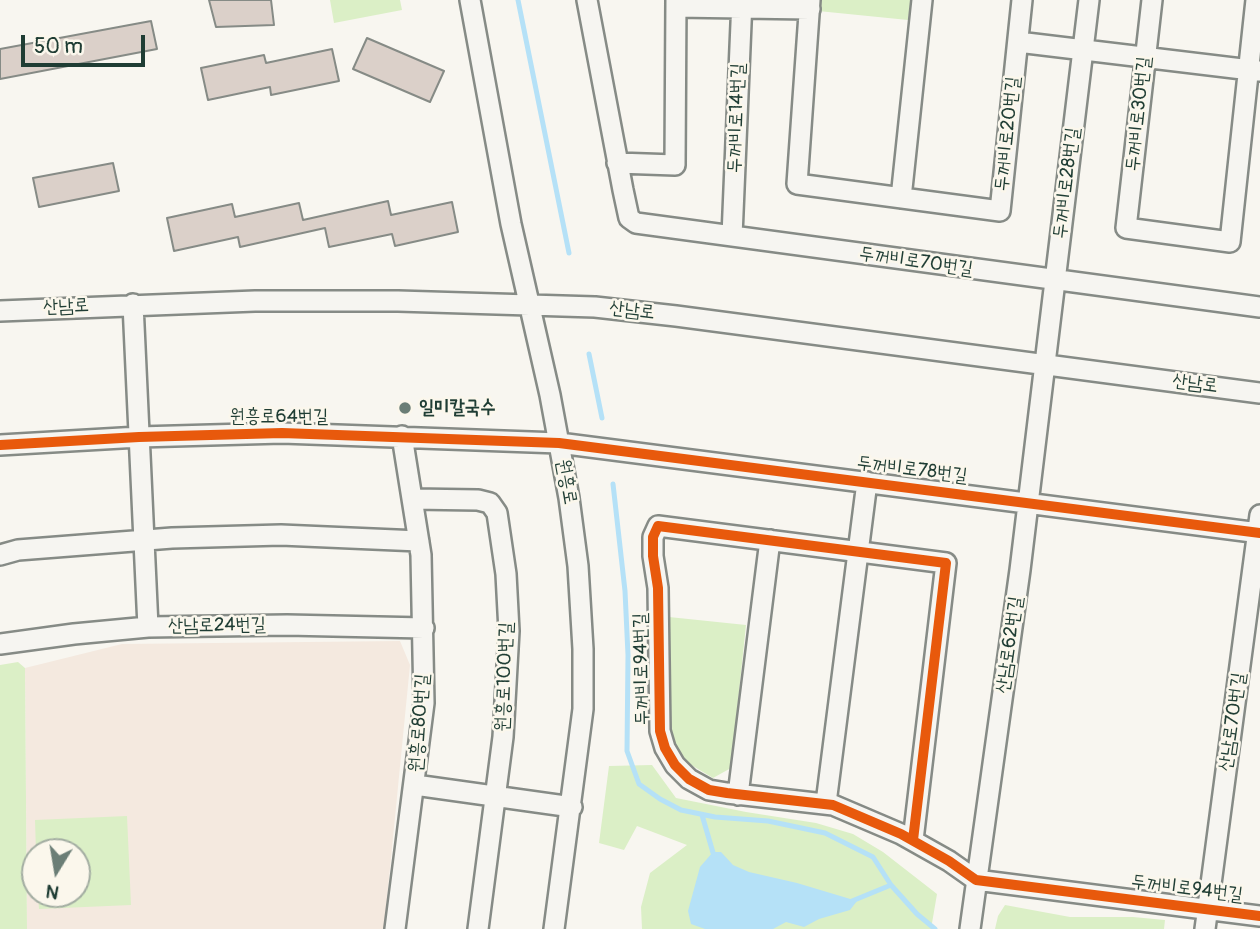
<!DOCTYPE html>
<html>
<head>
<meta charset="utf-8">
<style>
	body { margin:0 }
	#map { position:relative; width:1260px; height:929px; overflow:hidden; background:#f8f6f0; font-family:Pangolin,sans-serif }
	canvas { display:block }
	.north { position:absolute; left:21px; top:838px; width:70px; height:70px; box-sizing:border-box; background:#fbf7ec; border:2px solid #a3ada2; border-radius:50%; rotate:191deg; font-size:19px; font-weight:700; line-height:28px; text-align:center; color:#1f3d34 }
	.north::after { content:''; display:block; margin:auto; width:24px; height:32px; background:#6b7e76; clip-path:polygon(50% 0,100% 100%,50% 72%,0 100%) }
	.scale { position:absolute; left:21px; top:35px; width:124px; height:32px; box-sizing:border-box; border:4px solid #1f3d34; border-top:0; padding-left:9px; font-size:21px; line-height:24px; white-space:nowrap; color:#1f3d34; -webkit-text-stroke:5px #fbf7ec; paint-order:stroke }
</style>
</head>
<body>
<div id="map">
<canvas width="1260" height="929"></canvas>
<div class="north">N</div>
<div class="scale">50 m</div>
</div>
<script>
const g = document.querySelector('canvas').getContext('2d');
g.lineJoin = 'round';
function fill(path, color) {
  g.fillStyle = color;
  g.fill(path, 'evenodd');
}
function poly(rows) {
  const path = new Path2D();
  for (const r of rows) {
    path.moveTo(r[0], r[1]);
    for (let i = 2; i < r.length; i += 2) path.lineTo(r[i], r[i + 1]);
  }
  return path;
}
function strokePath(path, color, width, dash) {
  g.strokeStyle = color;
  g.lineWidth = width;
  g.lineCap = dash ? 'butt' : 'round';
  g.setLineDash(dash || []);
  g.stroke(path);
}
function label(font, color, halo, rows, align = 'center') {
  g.font = font + ' Pangolin,"Poor Story",sans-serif';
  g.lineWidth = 5;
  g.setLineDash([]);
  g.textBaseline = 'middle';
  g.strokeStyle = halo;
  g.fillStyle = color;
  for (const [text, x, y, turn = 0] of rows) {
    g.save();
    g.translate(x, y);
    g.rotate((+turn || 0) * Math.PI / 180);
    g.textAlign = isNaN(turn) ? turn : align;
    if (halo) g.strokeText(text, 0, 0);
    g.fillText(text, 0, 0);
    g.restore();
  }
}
fill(poly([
	[400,641,410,665,384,929,27,929,25,668,122,644],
	[35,852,77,852,77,894,35,894]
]), '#f4e9df');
fill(poly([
	[330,0,400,0,402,10,334,23],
	[818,0,911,0,908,20,818,11],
	[669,617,746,625,731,768,713,778,688,763,670,738,666,714,665,660],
	[18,662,25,668,27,929,0,929,0,665],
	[652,765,676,798,746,812,816,823,853,834,883,852,937,894,931,929,642,929,641,907,650,873,687,845,637,826,624,850,599,843,609,766],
	[127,816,131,905,39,909,38,894,77,894,77,852,36,852,35,820],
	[1005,905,1070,917,1133,917,1165,920,1164,929,995,929,998,916]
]), '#dbefc6');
fill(poly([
	[713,852,721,852,733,865,749,872,797,883,857,901,850,910,819,919,804,927,786,922,773,929,705,929,691,924,688,911,700,867]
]), '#b5e1f7');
strokePath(poly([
	[518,0,569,253],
	[589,354,602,418],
	[613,484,625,591,628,655,627,751,639,784,660,799,681,810,715,817,768,821,825,833,873,857,891,885,917,914,935,929],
	[702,815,714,856],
	[852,901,891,885]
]), '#b5e1f7', 5);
const building = poly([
	[209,0,271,0,274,25,216,27,209,0],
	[151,21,157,49,0,79,0,49,151,21],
	[367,38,444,71,430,102,353,69,367,38],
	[332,49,339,81,271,95,270,87,208,100,201,68,264,55,266,63,332,49],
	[113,163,119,191,39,207,33,178,113,163],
	[388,201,391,215,452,202,458,232,395,246,392,234,329,247,325,228,240,247,238,237,174,251,167,218,232,204,235,217,299,203,303,220,388,201]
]);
fill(building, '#dbd0c9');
strokePath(building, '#868b86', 2);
const street = poly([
	[470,0,511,224,550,395,569,498,578,566,583,649,583,709,554,929],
	[587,0,623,190,629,218,636,223,1260,307],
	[810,0,797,184,1000,211,1022,0],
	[1152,0,1126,228,1230,242,1256,0],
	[676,7,810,9],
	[1018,42,1259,71],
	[617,163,675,165,676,0],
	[901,198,922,0],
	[732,236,742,0],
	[133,304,148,627,287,625,424,628],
	[0,311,255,301,398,301,595,307,676,316,1260,393],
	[0,445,139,437,282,433,559,443,1260,533],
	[413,499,478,500,490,503,497,513,506,574,509,631,503,737,478,929],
	[0,555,18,550,172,538,281,535,419,541],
	[0,644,74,634,148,627],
	[415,785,572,807],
	[738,795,770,540],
	[826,803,867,482],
	[913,840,946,563,658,526,653,537,653,556,658,588,660,731,665,748,675,765,689,779,709,790,727,793,833,805,901,834,949,861,976,880,1260,916],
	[395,929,424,703,421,555,402,436],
	[970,929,1020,570,1089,0],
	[1205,929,1260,515]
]);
strokePath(street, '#868b86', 24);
strokePath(street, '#f6f5f1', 19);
strokePath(poly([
	[0,445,139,437,282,433,559,443,1260,533],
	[913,840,946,563,658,526,653,537,653,556,658,588,660,731,665,748,675,765,689,779,709,790,727,793,833,805,901,834,949,861,976,880,1260,916]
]), '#e8590c', 10);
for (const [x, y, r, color] of [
	[405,408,7,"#6b7e76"]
]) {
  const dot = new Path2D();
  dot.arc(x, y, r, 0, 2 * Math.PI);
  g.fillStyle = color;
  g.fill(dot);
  strokePath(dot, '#fbf7ec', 2.5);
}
label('19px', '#1f3d34', '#fbf7ec', [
	["두꺼비로30번길",1139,114,-84],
	["두꺼비로14번길",737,118,-88],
	["두꺼비로20번길",1008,134,-84],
	["두꺼비로28번길",1067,183,-83],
	["두꺼비로70번길",916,262,8],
	["산남로",66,307,-3],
	["산남로",632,311,6],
	["산남로",1195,384,7],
	["원흥로64번길",279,417],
	["두꺼비로78번길",912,470,7],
	["원흥로",566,482,80],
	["산남로24번길",217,626,-1],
	["산남로62번길",1010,645,-82],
	["두꺼비로94번길",642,669,-91],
	["원흥로100번길",505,677,-88],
	["산남로70번길",1233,722,-82],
	["원흥로80번길",420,723,-86],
	["두꺼비로94번길",1187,889,7]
]);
label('bold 19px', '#1f3d34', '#fbf7ec', [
	["일미칼국수",419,408]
], 'left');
</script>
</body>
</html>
